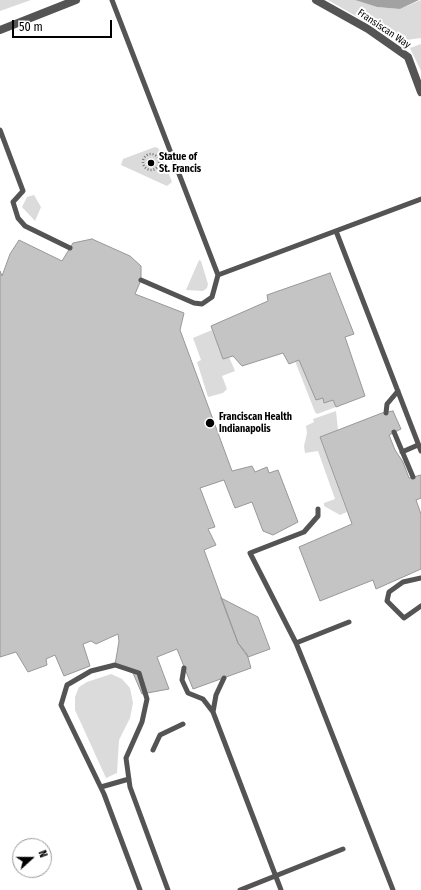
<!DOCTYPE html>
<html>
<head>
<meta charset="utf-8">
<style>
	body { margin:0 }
	#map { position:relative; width:421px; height:890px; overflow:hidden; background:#fff; font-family:"Fira Sans Condensed",sans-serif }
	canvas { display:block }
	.north { position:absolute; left:12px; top:838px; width:40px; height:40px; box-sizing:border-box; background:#fff; border:1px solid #999; border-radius:50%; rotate:69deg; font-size:11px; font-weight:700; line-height:16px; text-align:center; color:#000 }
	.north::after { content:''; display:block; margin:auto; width:14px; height:18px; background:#000; clip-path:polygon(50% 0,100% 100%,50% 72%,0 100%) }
	.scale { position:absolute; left:12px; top:20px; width:100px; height:18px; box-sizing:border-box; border:2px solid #000; border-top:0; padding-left:5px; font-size:12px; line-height:14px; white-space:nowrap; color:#000; -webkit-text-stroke:3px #fff; paint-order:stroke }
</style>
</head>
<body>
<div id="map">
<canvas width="421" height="890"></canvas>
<div class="north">N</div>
<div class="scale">50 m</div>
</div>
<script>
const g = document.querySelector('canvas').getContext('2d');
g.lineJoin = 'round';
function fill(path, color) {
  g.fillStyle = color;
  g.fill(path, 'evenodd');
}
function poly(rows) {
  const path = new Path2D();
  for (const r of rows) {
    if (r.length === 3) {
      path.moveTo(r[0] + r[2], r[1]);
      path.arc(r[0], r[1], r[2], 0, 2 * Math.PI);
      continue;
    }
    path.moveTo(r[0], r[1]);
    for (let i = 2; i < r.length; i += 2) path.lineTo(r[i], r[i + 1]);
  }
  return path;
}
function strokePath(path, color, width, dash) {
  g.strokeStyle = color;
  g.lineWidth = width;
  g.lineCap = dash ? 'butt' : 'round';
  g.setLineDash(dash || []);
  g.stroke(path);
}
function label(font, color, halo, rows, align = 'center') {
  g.font = font + ' "Fira Sans Condensed",sans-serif';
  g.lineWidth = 4;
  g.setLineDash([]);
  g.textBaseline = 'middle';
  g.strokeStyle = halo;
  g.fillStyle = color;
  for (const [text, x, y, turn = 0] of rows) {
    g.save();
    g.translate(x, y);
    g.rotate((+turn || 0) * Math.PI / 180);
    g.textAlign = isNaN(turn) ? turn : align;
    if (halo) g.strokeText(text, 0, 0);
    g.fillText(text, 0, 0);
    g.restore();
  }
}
fill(poly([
	[0,0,31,0,0,11],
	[328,0,355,0,377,7,400,9,421,0,421,38,399,41],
	[421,44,421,71,410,48],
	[155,147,158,148,161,153,172,182,167,186,121,165,123,159],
	[34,195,41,207,35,221,22,207,27,197],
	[199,260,201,261,208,284,207,288,203,291,186,290],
	[212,330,223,359,229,357,235,371,222,376,227,389,223,393,208,397,197,362,201,360,193,338],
	[300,359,315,398,322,396,325,402,333,400,336,407,317,414,315,412,295,361],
	[336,411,338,430,320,437,347,512,340,515,324,506,324,503,335,499,318,451,305,453,304,446,307,433,306,426,314,422,313,419],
	[111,674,122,679,130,688,133,703,130,718,119,740,117,773,106,778,75,710,75,697,79,687,87,682]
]), '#dbdbdb');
fill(poly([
	[355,0,419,0,400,9,377,7]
]), '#a2a2a2');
const building = poly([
	[92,239,130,256,141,266,141,280,135,294,184,313,180,330,232,471,252,466,255,472,267,467,269,473,278,470,298,522,273,535,263,531,252,502,235,508,224,480,200,488,215,527,208,529,216,545,204,550,238,643,247,654,251,668,193,689,177,649,157,657,169,689,142,694,133,673,115,665,119,641,118,634,96,644,91,641,83,644,90,666,64,676,55,655,46,659,47,665,28,672,16,652,0,657,0,271,2,276,10,254,19,240,62,261,73,243,92,239],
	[330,273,354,334,345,337,365,396,336,407,333,400,324,403,323,398,316,400,299,360,289,364,283,353,242,366,233,356,223,359,211,326,268,301,267,295,330,273],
	[393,411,401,429,389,435,395,450,403,462,409,478,421,475,421,498,416,500,421,514,421,569,376,589,373,580,320,601,299,547,352,524,320,437,382,413,393,411],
	[221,598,258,617,270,649,248,657,238,643,221,598]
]);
fill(building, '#c4c4c4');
strokePath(building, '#989898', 1);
strokePath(poly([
	[151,162,8]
]), '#767676', 2.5, [1, 2]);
strokePath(poly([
	[112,0,218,275,212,297,202,304,194,303,141,280],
	[0,130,23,191,13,202,18,218,25,226,70,248],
	[336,231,421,451],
	[218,275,421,199],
	[386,413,387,404,398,391],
	[394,432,413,477],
	[402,452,418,445],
	[318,509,318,516,304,532,250,553,296,643,309,675,393,890],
	[421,578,403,582,389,592,387,601,404,618,421,606],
	[296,643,349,622],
	[184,668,182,680,188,693,203,699,213,712,216,695,224,678],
	[213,712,281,890],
	[153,750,160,735,183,724],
	[101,787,129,779],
	[140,890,104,794,61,705,67,685,91,671,115,665,139,673,147,699,142,722,126,758,130,787,168,890],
	[240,890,343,849]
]), '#545454', 5);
strokePath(poly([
	[316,0,368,29,408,57,421,92],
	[0,30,76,0]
]), '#545454', 8);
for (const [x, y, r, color] of [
	[151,163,4,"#000"],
	[210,423,5,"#000"]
]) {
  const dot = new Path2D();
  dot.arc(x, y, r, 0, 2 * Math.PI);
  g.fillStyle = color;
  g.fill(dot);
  strokePath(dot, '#fff', 1.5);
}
label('10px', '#000', '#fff', [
	["Fransiscan Way",384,29,34]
]);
label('bold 10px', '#000', '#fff', [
	["Statue of",159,157],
	["St. Francis",159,169],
	["Franciscan Health",219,417],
	["Indianapolis",219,429]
], 'left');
</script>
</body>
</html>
